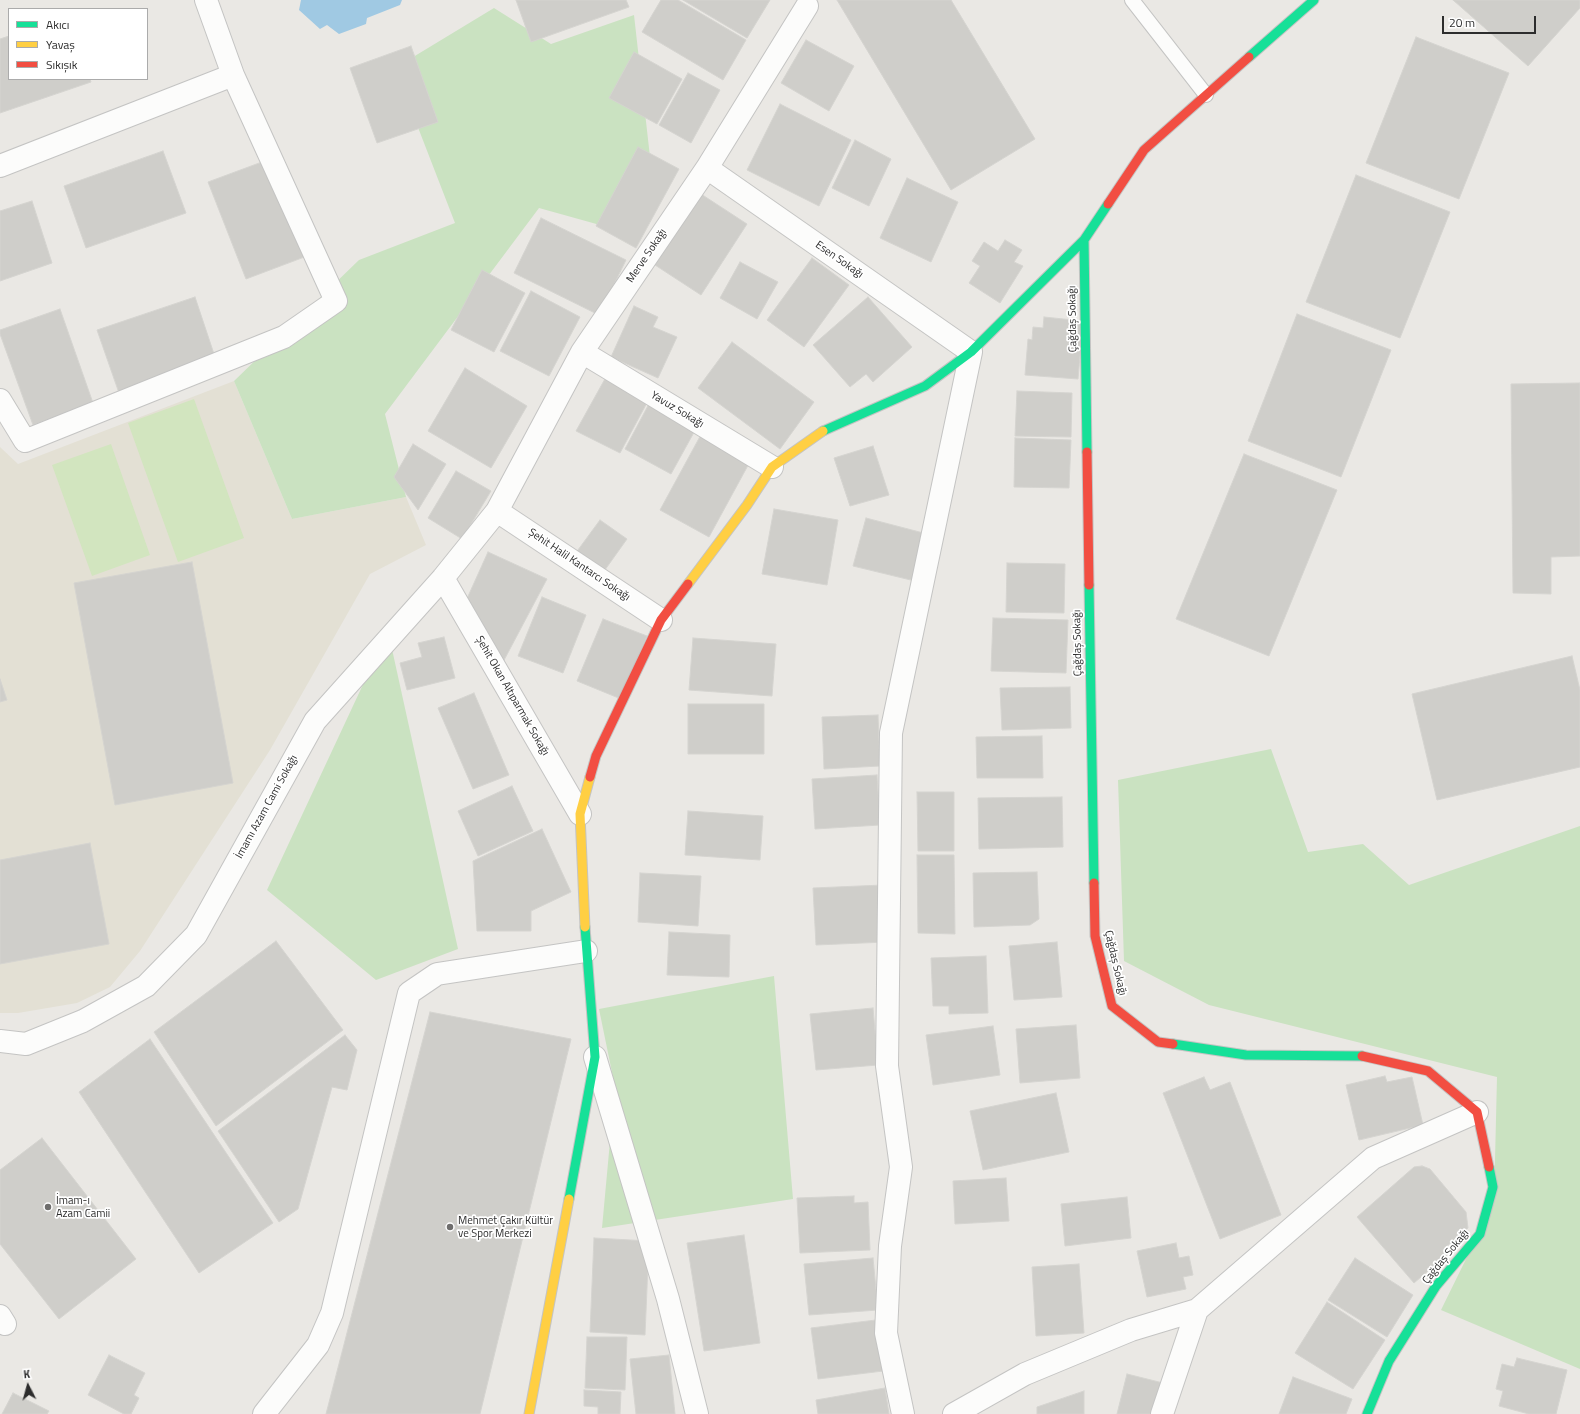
<!DOCTYPE html>
<html>
<head>
<meta charset="utf-8">
<style>
	body { margin:0 }
	#map { position:relative; width:1580px; height:1414px; overflow:hidden; background:#eae8e4; font-family:"Titillium Web",sans-serif }
	canvas { display:block }
	.legend { position:absolute; left:8px; top:8px; width:140px; height:72px; box-sizing:border-box; background:#fff; border:1px solid #ababab; margin:0; padding:5px 7px; list-style:none; font-size:12px; color:#2d2d2d }
	.legend li { display:flex; align-items:center; gap:8px; height:20px }
	.legend b { width:20px; border:1px solid #ababab }
	.north { position:absolute; left:8px; top:1366px; width:40px; height:40px; -webkit-text-stroke:3px #fff; paint-order:stroke; rotate:354deg; font-size:11px; font-weight:700; line-height:16px; text-align:center; color:#2d2d2d }
	.north::after { content:''; display:block; margin:auto; width:14px; height:18px; background:#2d2d2d; clip-path:polygon(50% 0,100% 100%,50% 72%,0 100%) }
	.scale { position:absolute; left:1442px; top:16px; width:94px; height:18px; box-sizing:border-box; border:2px solid #2d2d2d; border-top:0; padding-left:5px; font-size:12px; line-height:14px; white-space:nowrap; color:#2d2d2d; -webkit-text-stroke:3px #fff; paint-order:stroke }
</style>
</head>
<body>
<div id="map">
<canvas width="1580" height="1414"></canvas>
<ul class="legend">
<li><b style="height:5px;background:#16e098"></b>Akıcı</li>
<li><b style="height:5px;background:#ffcf43"></b>Yavaş</li>
<li><b style="height:5px;background:#f24e42"></b>Sıkışık</li>
</ul>
<div class="north">K</div>
<div class="scale">20 m</div>
</div>
<script>
const g = document.querySelector('canvas').getContext('2d');
g.lineJoin = 'round';
function fill(path, color) {
  g.fillStyle = color;
  g.fill(path, 'evenodd');
}
function poly(rows) {
  const path = new Path2D();
  for (const r of rows) {
    path.moveTo(r[0], r[1]);
    for (let i = 2; i < r.length; i += 2) path.lineTo(r[i], r[i + 1]);
  }
  return path;
}
function strokePath(path, color, width, dash) {
  g.strokeStyle = color;
  g.lineWidth = width;
  g.lineCap = dash ? 'butt' : 'round';
  g.setLineDash(dash || []);
  g.stroke(path);
}
function label(font, color, halo, rows, align = 'center') {
  g.font = font + ' "Titillium Web",sans-serif';
  g.lineWidth = 3.5;
  g.setLineDash([]);
  g.textBaseline = 'middle';
  g.strokeStyle = halo;
  g.fillStyle = color;
  for (const [text, x, y, turn = 0] of rows) {
    g.save();
    g.translate(x, y);
    g.rotate((+turn || 0) * Math.PI / 180);
    g.textAlign = isNaN(turn) ? turn : align;
    if (halo) g.strokeText(text, 0, 0);
    g.fillText(text, 0, 0);
    g.restore();
  }
}
fill(poly([
	[234,381,292,519,406,497,426,545,370,574,270,750,140,951,110,987,77,1003,18,1013,0,1013,0,447,18,464]
]), '#e3e0d4');
fill(poly([
	[494,8,551,44,634,15,650,157,600,225,539,208,385,414,406,497,292,519,234,381,359,260,455,223,395,68],
	[388,631,458,949,376,980,267,890],
	[1271,749,1308,852,1363,844,1409,885,1580,826,1580,1369,1441,1310,1494,1202,1497,1077,1209,1005,1124,961,1118,780],
	[774,976,793,1199,602,1228,615,1087,599,1009]
]), '#cae2c1');
fill(poly([
	[194,399,244,538,178,562,128,423],
	[111,444,150,555,92,576,52,465]
]), '#d2e5bf');
fill(poly([
	[301,0,402,0,400,5,367,18,366,24,339,34,327,25,320,29,299,10]
]), '#a0c9e3');
const building = poly([
	[516,0,626,0,629,7,531,42,516,0],
	[661,0,678,0,746,40,723,80,642,32,661,0],
	[683,0,770,0,747,38,683,0],
	[837,0,951,0,1035,139,951,190,837,0],
	[1453,0,1580,0,1580,8,1528,66,1453,0],
	[9,36,9,79,90,79,91,82,0,113,0,39,9,36],
	[1416,37,1509,73,1459,199,1366,163,1416,37],
	[806,40,854,66,829,111,781,83,806,40],
	[411,46,438,122,377,143,350,68,411,46],
	[634,52,682,79,657,124,609,98,634,52],
	[688,73,720,90,691,143,659,125,688,73],
	[780,104,851,140,819,206,747,170,780,104],
	[855,140,891,159,869,206,832,188,855,140],
	[638,147,679,169,636,248,596,226,638,147],
	[163,151,186,213,86,248,64,186,163,151],
	[270,159,307,256,246,279,208,182,270,159],
	[1356,175,1450,212,1400,338,1306,302,1356,175],
	[907,178,958,202,931,262,880,238,907,178],
	[701,194,747,224,701,295,655,265,701,194],
	[32,201,52,263,0,281,0,211,32,201],
	[541,218,626,260,599,315,514,273,541,218],
	[1005,240,1022,250,1014,262,1023,266,1000,303,969,283,980,266,972,261,984,242,998,251,1005,240],
	[812,258,849,285,804,347,767,320,812,258],
	[740,262,778,282,757,319,720,298,740,262],
	[482,270,525,293,494,352,451,330,482,270],
	[531,291,580,317,549,376,500,351,531,291],
	[195,297,216,360,119,393,97,330,195,297],
	[868,297,912,347,873,382,866,374,850,387,813,345,868,297],
	[634,306,658,317,653,327,677,337,658,378,611,357,634,306],
	[60,309,93,403,33,425,0,334,0,330,60,309],
	[1297,314,1391,350,1341,477,1248,441,1297,314],
	[1044,317,1083,321,1078,379,1025,375,1028,339,1032,340,1033,327,1043,328,1044,317],
	[732,342,814,402,780,449,698,388,732,342],
	[465,368,527,406,491,468,428,431,465,368],
	[606,377,649,399,620,453,576,431,606,377],
	[1580,383,1580,556,1551,557,1551,594,1513,593,1511,384,1580,383],
	[1017,391,1072,393,1071,437,1015,436,1017,391],
	[651,400,698,425,671,474,625,449,651,400],
	[703,431,752,458,709,537,660,510,703,431],
	[1015,438,1071,440,1069,488,1014,487,1015,438],
	[413,444,446,464,418,510,394,477,413,444],
	[873,446,889,495,850,506,834,458,873,446],
	[1244,454,1337,490,1269,656,1176,619,1244,454],
	[456,471,491,491,462,539,428,518,456,471],
	[774,509,838,520,827,585,762,574,774,509],
	[866,518,931,535,919,582,853,566,866,518],
	[600,520,627,539,602,574,575,554,600,520],
	[488,552,547,579,502,664,465,603,488,552],
	[192,562,233,783,115,805,74,583,192,562],
	[1007,563,1065,564,1064,613,1006,612,1007,563],
	[542,597,586,615,563,673,518,656,542,597],
	[993,618,1068,620,1066,673,991,671,993,618],
	[603,619,647,636,621,699,577,681,603,619],
	[444,637,455,678,407,690,400,663,422,657,418,643,444,637],
	[693,638,776,644,772,696,689,690,693,638],
	[1572,656,1580,690,1580,767,1437,800,1412,694,1572,656],
	[0,679,7,700,0,702,0,679],
	[1070,687,1071,728,1002,730,1000,688,1070,687],
	[474,693,509,775,473,789,438,708,474,693],
	[688,704,764,704,764,754,688,754,688,704],
	[878,715,880,766,824,769,822,717,878,715],
	[1042,736,1043,778,977,778,976,737,1042,736],
	[877,775,880,825,815,829,812,779,877,775],
	[512,786,533,831,478,856,458,811,512,786],
	[917,792,954,792,954,851,918,851,917,792],
	[1062,797,1063,847,979,849,978,798,1062,797],
	[688,811,763,816,760,860,685,855,688,811],
	[542,829,571,892,531,911,531,931,477,931,473,861,542,829],
	[90,843,109,944,0,964,0,860,90,843],
	[917,855,954,855,955,934,918,933,917,855],
	[1037,872,1039,919,1030,925,974,927,973,873,1037,872],
	[640,873,701,876,698,926,638,922,640,873],
	[883,885,886,942,816,945,813,888,883,885],
	[669,932,730,935,729,977,667,975,669,932],
	[276,941,343,1030,216,1126,154,1032,276,941],
	[1057,942,1062,997,1014,1000,1009,946,1057,942],
	[986,956,988,1013,949,1014,949,1006,933,1006,931,958,986,956],
	[873,1008,878,1065,816,1070,810,1014,873,1008],
	[430,1012,571,1039,480,1414,326,1414,430,1012],
	[1076,1025,1080,1078,1020,1083,1016,1029,1076,1025],
	[993,1026,1000,1075,933,1085,926,1035,993,1026],
	[345,1035,357,1050,347,1090,332,1087,298,1209,279,1222,218,1131,345,1035],
	[150,1039,273,1223,199,1273,79,1092,150,1039],
	[1385,1076,1387,1082,1412,1077,1423,1125,1359,1140,1346,1085,1385,1076],
	[1204,1077,1210,1090,1230,1082,1281,1215,1220,1239,1163,1093,1204,1077],
	[1056,1093,1069,1152,983,1170,970,1111,1056,1093],
	[42,1138,136,1259,59,1319,0,1244,0,1170,42,1138],
	[1422,1166,1430,1169,1466,1212,1468,1228,1445,1248,1449,1253,1414,1283,1357,1217,1414,1167,1422,1166],
	[1006,1178,1009,1221,955,1224,953,1181,1006,1178],
	[854,1196,854,1203,868,1202,870,1250,800,1253,797,1198,854,1196],
	[1127,1197,1131,1238,1065,1246,1061,1204,1127,1197],
	[744,1235,760,1343,704,1351,687,1243,744,1235],
	[594,1238,649,1241,645,1335,590,1332,594,1238],
	[1176,1243,1179,1258,1189,1256,1193,1275,1183,1277,1186,1289,1147,1297,1137,1251,1176,1243],
	[873,1258,878,1310,809,1315,804,1264,873,1258],
	[1355,1258,1413,1295,1387,1337,1328,1300,1355,1258],
	[1079,1264,1084,1333,1036,1336,1032,1267,1079,1264],
	[1327,1302,1385,1340,1353,1389,1295,1353,1327,1302],
	[876,1320,883,1371,818,1379,811,1328,876,1320],
	[587,1337,627,1337,625,1390,585,1388,587,1337],
	[109,1355,145,1373,134,1395,139,1398,131,1414,124,1414,88,1395,109,1355],
	[669,1355,675,1414,636,1414,630,1359,669,1355],
	[1517,1358,1567,1370,1556,1414,1529,1414,1499,1406,1503,1391,1496,1389,1502,1364,1514,1367,1517,1358],
	[1127,1374,1167,1384,1159,1414,1117,1414,1127,1374],
	[1293,1377,1352,1399,1346,1414,1279,1414,1293,1377],
	[885,1388,889,1414,818,1414,816,1400,885,1388],
	[584,1390,621,1392,620,1414,598,1414,598,1407,584,1406,584,1390],
	[1084,1391,1084,1414,1037,1414,1037,1407,1084,1391],
	[13,1393,49,1411,47,1414,2,1414,13,1393]
]);
fill(building, '#cfceca');
strokePath(building, '#d5d4d0', 1);
const lane = poly([
	[1132,0,1206,95]
]);
const street = poly([
	[0,166,233,75],
	[707,168,971,352,891,733,887,1066,901,1167,890,1246,886,1333,903,1414],
	[582,352,772,467],
	[0,400,25,441,284,337,336,301,233,75,206,0],
	[497,511,661,620],
	[443,578,580,814],
	[0,1041,26,1044,83,1021,146,986,196,935,315,721,443,578,497,511,582,352,707,168,807,6],
	[595,1057,668,1299,697,1414],
	[0,1316,5,1324],
	[264,1414,318,1345,332,1313,409,993,437,974,586,951],
	[954,1414,1025,1374,1131,1330,1197,1310],
	[1162,1414,1197,1310,1373,1158,1477,1112]
]);
const fast = poly([
	[1249,57,1314,0],
	[1084,240,1087,452],
	[823,431,925,386,971,352,1084,240,1108,204],
	[1089,585,1094,883],
	[1173,1044,1246,1055,1362,1056],
	[569,1199,595,1057,585,927],
	[1367,1414,1389,1361,1436,1286,1480,1234,1493,1187,1489,1167]
]);
const slow = poly([
	[688,584,747,505,772,467,823,431],
	[585,927,580,814,590,777],
	[529,1414,569,1199]
]);
const jam = poly([
	[1108,204,1144,150,1249,57],
	[1087,452,1089,585],
	[590,777,596,756,661,620,688,584],
	[1094,883,1095,936,1112,1006,1158,1042,1173,1044],
	[1362,1056,1428,1071,1477,1112,1489,1167]
]);
strokePath(lane, '#c4c4c3', 16);
strokePath(street, '#c4c4c3', 24);
strokePath(fast, '#c4c4c3', 11);
strokePath(slow, '#c4c4c3', 11);
strokePath(jam, '#c4c4c3', 11);
strokePath(lane, '#fcfcfb', 14);
strokePath(street, '#fcfcfb', 22);
strokePath(fast, '#16e098', 9);
strokePath(slow, '#ffcf43', 9);
strokePath(jam, '#f24e42', 9);
for (const [x, y, r, color] of [
	[48,1207,4,"#6f6e6d"],
	[450,1227,4,"#6f6e6d"]
]) {
  const dot = new Path2D();
  dot.arc(x, y, r, 0, 2 * Math.PI);
  g.fillStyle = color;
  g.fill(dot);
  strokePath(dot, '#fff', 1.5);
}
label('11px', '#2d2d2d', '#fff', [
	["Merve Sokağı",647,256,-56],
	["Esen Sokağı",839,260,35],
	["Çağdaş Sokağı",1073,319,-91],
	["Yavuz Sokağı",677,410,31],
	["Şehit Halil Kantarcı Sokağı",579,565,34],
	["Çağdaş Sokağı",1078,643,-91],
	["Şehit Okan Altıparmak Sokağı",512,696,60],
	["İmamı Azam Cami Sokağı",267,807,-61],
	["Çağdaş Sokağı",1115,963,77],
	["Çağdaş Sokağı",1446,1257,-51]
]);
label('11px', '#2d2d2d', '#fff', [
	["İmam-ı",56,1201],
	["Azam Camii",56,1214],
	["Mehmet Çakır Kültür",458,1221],
	["ve Spor Merkezi",458,1234]
], 'left');
</script>
</body>
</html>
